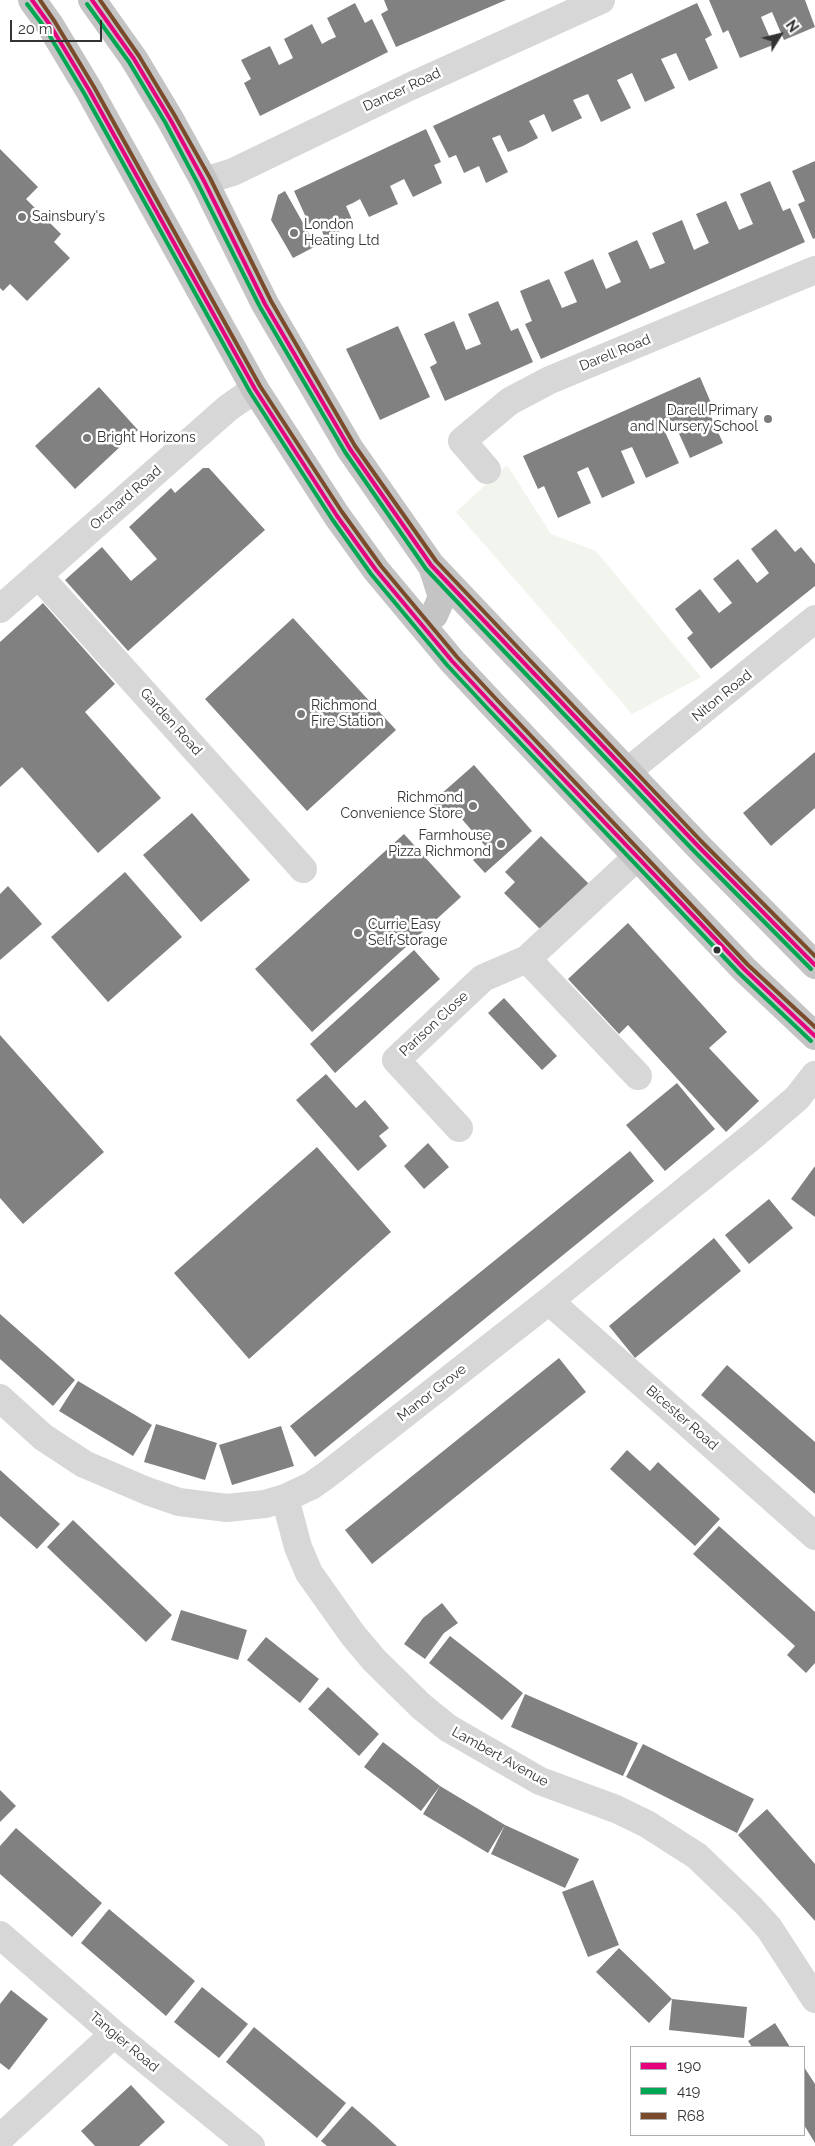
<!DOCTYPE html>
<html>
<head>
<meta charset="utf-8">
<style>
	body { margin:0 }
	#map { position:relative; width:815px; height:2146px; overflow:hidden; background:#fff; font-family:Raleway,sans-serif }
	canvas { display:block }
	.legend { position:absolute; left:630px; top:2046px; width:175px; height:90px; box-sizing:border-box; background:#fff; border:1px solid #adadad; margin:0; padding:6px 9px; list-style:none; font-size:15px; color:#333 }
	.legend li { display:flex; align-items:center; gap:10px; height:25px }
	.legend b { width:25px; border:1px solid #adadad }
	.north { position:absolute; left:755px; top:10px; width:50px; height:50px; -webkit-text-stroke:4px #fff; paint-order:stroke; rotate:54deg; font-size:14px; font-weight:700; line-height:20px; text-align:center; color:#333 }
	.north::after { content:''; display:block; margin:auto; width:18px; height:22px; background:#333; clip-path:polygon(50% 0,100% 100%,50% 72%,0 100%) }
	.scale { position:absolute; left:10px; top:20px; width:92px; height:22px; box-sizing:border-box; border:2px solid #333; border-top:0; padding-left:6px; font-size:15px; line-height:18px; white-space:nowrap; color:#333; -webkit-text-stroke:4px #fff; paint-order:stroke }
</style>
</head>
<body>
<div id="map">
<canvas width="815" height="2146"></canvas>
<ul class="legend">
<li><b style="height:6px;background:#e5007d"></b>190</li>
<li><b style="height:6px;background:#00a651"></b>419</li>
<li><b style="height:6px;background:#7a4b2a"></b>R68</li>
</ul>
<div class="north">N</div>
<div class="scale">20 m</div>
</div>
<script>
const g = document.querySelector('canvas').getContext('2d');
g.lineJoin = 'round';
function fill(path, color) {
  g.fillStyle = color;
  g.fill(path, 'evenodd');
}
function poly(rows) {
  const path = new Path2D();
  for (const r of rows) {
    path.moveTo(r[0], r[1]);
    for (let i = 2; i < r.length; i += 2) path.lineTo(r[i], r[i + 1]);
  }
  return path;
}
function strokePath(path, color, width, dash) {
  g.strokeStyle = color;
  g.lineWidth = width;
  g.lineCap = dash ? 'butt' : 'round';
  g.setLineDash(dash || []);
  g.stroke(path);
}
function label(font, color, halo, rows, align = 'center') {
  g.font = font + ' Raleway,sans-serif';
  g.lineWidth = 5;
  g.setLineDash([]);
  g.textBaseline = 'middle';
  g.strokeStyle = halo;
  g.fillStyle = color;
  for (const [text, x, y, turn = 0] of rows) {
    g.save();
    g.translate(x, y);
    g.rotate((+turn || 0) * Math.PI / 180);
    g.textAlign = isNaN(turn) ? turn : align;
    if (halo) g.strokeText(text, 0, 0);
    g.fillText(text, 0, 0);
    g.restore();
  }
}
fill(poly([
	[507,465,551,534,596,551,701,677,632,714,456,512]
]), '#f1f5ed');
fill(poly([
	[384,0,506,0,396,47,381,14,388,10],
	[709,0,805,0,815,27,784,40,772,12,761,17,773,45,740,58,728,30,723,33],
	[355,3,365,23,372,19,388,52,260,116,244,83,251,79,241,60,270,46,279,65,293,58,284,39,312,24,322,44,329,40,336,37,327,18],
	[697,3,712,35,705,39,718,68,689,81,676,53,661,59,675,88,645,102,632,73,617,80,631,108,601,122,588,94,573,100,582,118,552,132,544,114,529,121,538,138,523,146,508,152,500,135,492,138,508,172,486,183,479,166,464,173,456,155,449,158,433,126],
	[426,129,441,162,434,165,442,183,413,197,404,179,390,186,398,204,369,217,360,199,353,203,346,206,354,224,325,238,317,220,309,224,294,191],
	[0,149,38,187,26,199,61,234,54,242,70,258,27,301,10,284,3,291,0,288],
	[815,161,815,238,813,239,798,204,805,201,792,171],
	[770,181,783,211,790,208,805,242,541,359,525,324,532,321,520,291,549,279,562,308,577,302,564,272,593,259,606,289,621,282,608,253,637,240,650,269,665,263,652,233,682,220,694,250,702,246,709,243,696,214,726,201,739,230,753,224,740,194],
	[285,191,316,246,293,258,271,220,278,195],
	[498,301,511,331,518,328,533,362,445,401,430,367,437,363,424,334,454,321,466,350,481,344,468,314],
	[398,326,430,397,380,420,346,349],
	[700,377,714,410,709,412,723,443,690,458,676,427,665,432,679,463,646,478,632,447,621,451,635,483,602,498,588,467,577,472,591,503,558,518,544,486,538,489,523,456],
	[99,387,138,430,75,489,35,446],
	[203,468,209,468,265,530,128,651,65,580,102,547,131,581,157,559,129,527,171,488,175,493],
	[776,529,795,552,801,547,815,564,815,586,711,669,687,638,693,633,675,609,700,589,719,613,732,603,713,579,738,559,757,583,769,573,751,549],
	[43,603,115,684,85,712,161,798,98,853,22,767,0,787,0,642],
	[293,618,396,730,307,811,205,699],
	[815,752,815,808,771,846,743,813],
	[474,765,532,831,485,873,473,860,487,848,454,810,446,817,432,802],
	[192,813,250,880,201,922,143,855],
	[404,834,461,897,312,1032,255,969],
	[541,836,592,887,545,934,504,893,515,882,505,872],
	[125,872,182,937,108,1002,51,937],
	[8,886,42,924,0,960,0,894],
	[628,923,727,1032,709,1048,759,1101,726,1132,628,1025,619,1034,568,979],
	[414,950,440,979,335,1073,310,1044],
	[504,998,557,1056,542,1070,488,1013],
	[0,1035,104,1152,23,1224,0,1198],
	[326,1074,356,1108,365,1100,389,1128,379,1136,387,1146,358,1171,296,1100],
	[677,1083,715,1129,665,1171,626,1125],
	[428,1143,449,1167,424,1189,404,1166],
	[317,1147,391,1232,249,1359,174,1273],
	[630,1151,654,1181,315,1457,290,1426],
	[815,1166,815,1217,791,1199],
	[769,1199,793,1228,749,1264,725,1235],
	[714,1238,741,1271,635,1358,609,1326],
	[0,1314,75,1380,53,1406,0,1359],
	[559,1358,586,1392,372,1564,345,1530],
	[727,1365,815,1442,815,1494,701,1395],
	[78,1381,152,1425,133,1456,59,1411],
	[156,1424,217,1443,205,1480,144,1462],
	[281,1426,294,1466,232,1485,219,1445],
	[627,1450,650,1471,658,1462,720,1519,695,1546,610,1469],
	[0,1470,60,1524,37,1549,0,1516],
	[73,1520,172,1615,146,1642,47,1547],
	[719,1526,815,1612,815,1663,806,1673,787,1655,795,1646,693,1554],
	[442,1603,458,1623,444,1633,425,1659,404,1644,423,1618],
	[181,1610,247,1630,238,1660,171,1640],
	[450,1636,523,1693,502,1720,429,1663],
	[266,1637,319,1679,300,1703,247,1660],
	[328,1687,379,1734,359,1756,308,1709],
	[525,1694,638,1743,623,1776,511,1727],
	[383,1742,440,1786,505,1825,488,1853,423,1814,440,1786,421,1811,364,1767],
	[643,1744,754,1799,737,1833,626,1777],
	[0,1790,16,1806,0,1822],
	[767,1809,815,1864,815,1921,738,1835],
	[505,1825,579,1859,565,1888,491,1854],
	[16,1828,102,1903,72,1937,0,1874,0,1846],
	[593,1880,619,1945,588,1957,562,1892],
	[109,1909,195,1981,166,2016,81,1943],
	[619,1948,672,1999,649,2023,596,1972],
	[202,1987,248,2024,219,2058,174,2022],
	[11,1990,48,2019,9,2070,0,2063,0,2004],
	[672,1999,747,2007,744,2038,669,2030],
	[775,2023,790,2047,752,2047,748,2041],
	[254,2027,346,2103,317,2138,226,2062],
	[804,2067,815,2084,815,2143,804,2125],
	[131,2085,165,2122,139,2146,95,2146,81,2131],
	[352,2106,374,2125,397,2146,327,2146,321,2141]
]), '#818181');
strokePath(poly([
	[204,181,233,172,409,87,601,0],
	[487,470,462,441,510,401,550,380,815,270],
	[38,575,303,869],
	[0,609,228,408,255,389],
	[628,771,815,619],
	[527,959,638,1076],
	[459,1128,396,1060,483,978,527,959,637,857],
	[549,1301,815,1536],
	[0,1398,43,1437,84,1464,147,1491,179,1502,227,1508,265,1504,285,1498,311,1486,328,1474,549,1301,755,1134,797,1098,815,1075],
	[285,1498,298,1547,309,1573,353,1635,374,1660,422,1707,448,1728,540,1781,616,1809,647,1824,697,1856,749,1906,769,1928,815,1999],
	[0,1935,114,2034,251,2146],
	[0,2138,114,2034]
]), '#d7d7d7', 28);
strokePath(poly([
	[32,0,50,25,89,90,255,389,337,516,376,570,452,661,492,704,744,969,815,1036],
	[92,0,134,59,170,119,204,181,265,304,350,449,431,565,697,845,815,965],
	[422,625,434,615,442,597,432,566]
]), '#c4c4c4', 28);
strokePath(poly([
	[32,0,50,25,89,90,255,389,337,516,376,570,452,661,492,704,744,969,815,1036],
	[92,0,134,59,170,119,204,181,265,304,350,449,431,565,697,845,815,965]
]), '#e5007d', 4);
strokePath(poly([
	[27,4,45,28,84,93,250,392,332,519,371,574,447,665,487,708,739,973,811,1041],
	[87,4,129,62,165,122,198,184,260,307,345,452,426,569,692,849,811,969]
]), '#00a651', 4);
strokePath(poly([
	[40,0,55,22,94,87,260,386,342,512,381,566,457,657,497,700,748,965,815,1027],
	[100,0,139,56,175,116,210,178,271,301,355,446,436,561,701,841,815,956]
]), '#7a4b2a', 4);
for (const [x, y, r, color] of [
	[22,217,5,"#7a7a7a"],
	[294,233,5,"#7a7a7a"],
	[768,419,5,"#7a7a7a"],
	[87,438,5,"#7a7a7a"],
	[301,714,5,"#7a7a7a"],
	[473,806,5,"#7a7a7a"],
	[501,844,5,"#7a7a7a"],
	[358,933,5,"#7a7a7a"],
	[717,950,4.5,"#333"]
]) {
  const dot = new Path2D();
  dot.arc(x, y, r, 0, 2 * Math.PI);
  g.fillStyle = color;
  g.fill(dot);
  strokePath(dot, '#fff', 2);
}
label('14px', '#333', '#fff', [
	["Dancer Road",402,90,-25],
	["Darell Road",615,353,-22],
	["Orchard Road",126,498,-41],
	["Niton Road",722,696,-39],
	["Garden Road",171,722,48],
	["Parison Close",434,1024,-43],
	["Manor Grove",432,1393,-38],
	["Bicester Road",682,1418,41],
	["Lambert Avenue",500,1757,29],
	["Tangier Road",124,2042,40]
]);
label('14px', '#333', '#fff', [
	["Sainsbury's",32,217],
	["London",304,225],
	["Heating Ltd",304,241],
	["Darell Primary",758,411,"right"],
	["and Nursery School",758,427,"right"],
	["Bright Horizons",97,438],
	["Richmond",311,706],
	["Fire Station",311,722],
	["Richmond",463,798,"right"],
	["Convenience Store",463,814,"right"],
	["Farmhouse",491,836,"right"],
	["Pizza Richmond",491,852,"right"],
	["Currie Easy",368,925],
	["Self Storage",368,941]
], 'left');
</script>
</body>
</html>
